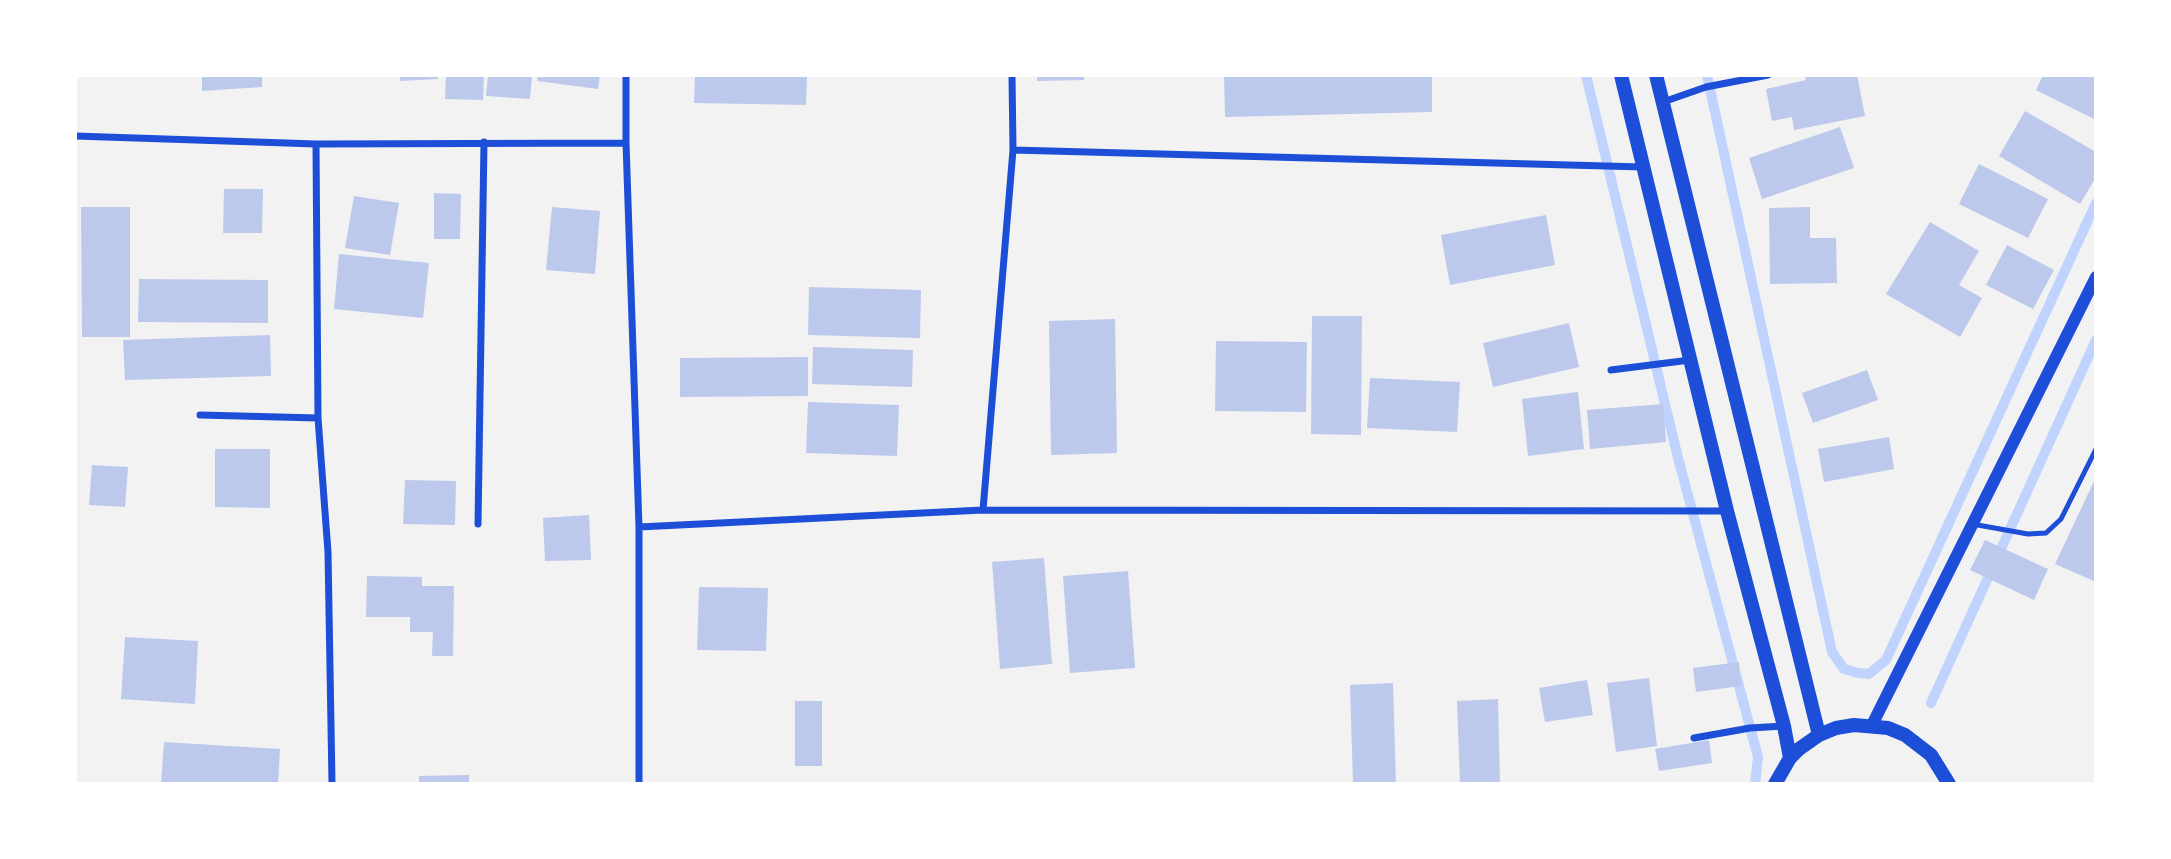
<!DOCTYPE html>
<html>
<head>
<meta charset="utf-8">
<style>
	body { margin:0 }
	#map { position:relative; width:2171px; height:859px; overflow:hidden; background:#f2f2f2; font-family:Roboto,sans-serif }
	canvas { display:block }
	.frame { position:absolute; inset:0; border:77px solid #fff; pointer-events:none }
</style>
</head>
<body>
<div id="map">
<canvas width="2171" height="859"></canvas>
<div class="frame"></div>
</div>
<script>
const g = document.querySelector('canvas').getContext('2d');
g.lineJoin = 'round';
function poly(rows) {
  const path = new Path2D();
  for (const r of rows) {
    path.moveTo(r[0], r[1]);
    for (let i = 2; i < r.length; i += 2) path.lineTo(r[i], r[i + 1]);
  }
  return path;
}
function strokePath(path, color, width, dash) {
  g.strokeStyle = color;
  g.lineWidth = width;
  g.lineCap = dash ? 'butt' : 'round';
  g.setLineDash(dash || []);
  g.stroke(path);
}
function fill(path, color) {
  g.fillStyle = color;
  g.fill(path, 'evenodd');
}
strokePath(poly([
	[1586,75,1678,458,1758,757,1755,784],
	[1707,75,1832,652,1844,669,1858,673,1869,674,1886,660,2096,203],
	[1931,703,2096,340]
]), '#bfd3fe', 10);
fill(poly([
	[202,75,262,75,262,87,202,91],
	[400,75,438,75,438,79,400,81],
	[446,75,484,75,483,100,445,99],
	[488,75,532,75,530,99,486,96],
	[538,75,600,75,598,89,537,81],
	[695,75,807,75,806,105,694,103],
	[1037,75,1084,75,1084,80,1037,81],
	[1224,75,1432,75,1432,112,1225,117],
	[1805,75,1857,75,1865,116,1794,130,1792,117,1772,121,1766,89,1806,80],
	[2043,75,2096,75,2096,120,2036,90],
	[2025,111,2096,152,2096,177,2080,204,1999,156],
	[1840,127,1854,168,1762,199,1749,158],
	[1979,164,2048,199,2028,238,1959,204],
	[224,189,263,189,262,233,223,233],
	[434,193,461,194,460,239,434,239],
	[354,196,399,203,390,255,345,248],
	[81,207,130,207,130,337,82,337],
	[552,207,600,211,595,274,546,270],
	[1810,207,1810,238,1836,238,1837,283,1770,284,1769,208],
	[1546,215,1555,265,1450,285,1441,235],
	[1930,222,1979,251,1959,285,1982,298,1960,337,1886,294],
	[2007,245,2054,270,2033,309,1986,285],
	[339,254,429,263,423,318,334,309],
	[139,279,268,280,268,323,138,322],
	[809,287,921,290,920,338,808,335],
	[1312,316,1362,316,1361,435,1311,434],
	[1115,319,1117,453,1051,455,1049,321],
	[1569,323,1579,367,1493,387,1483,343],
	[270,335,271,376,125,380,123,340],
	[1216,341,1307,342,1306,412,1215,411],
	[813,347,913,350,912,387,812,384],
	[808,357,808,396,680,397,680,358],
	[1867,370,1878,400,1813,423,1802,393],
	[1370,378,1460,382,1457,432,1367,428],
	[1578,392,1584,449,1528,456,1522,399],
	[808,402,899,405,897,456,806,453],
	[1663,404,1666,442,1590,449,1587,410],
	[1889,437,1894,469,1824,482,1818,449],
	[215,449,270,449,270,508,215,507],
	[92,465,128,467,125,507,89,505],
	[2096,477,2096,582,2055,564],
	[405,480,456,481,455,525,403,524],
	[589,515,591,560,545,561,543,518],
	[1985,540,2048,569,2034,600,1970,570],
	[1044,558,1052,664,1000,669,992,562],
	[1128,571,1135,668,1070,673,1063,576],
	[367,576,422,577,422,586,454,586,453,656,432,656,433,632,410,632,410,617,366,617],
	[699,587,768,588,766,651,697,650],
	[125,637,198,641,195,704,121,699],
	[1739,662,1741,686,1696,692,1693,668],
	[1649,678,1657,746,1616,752,1607,683],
	[1587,680,1593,715,1545,722,1539,688],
	[1393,683,1396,784,1353,784,1350,685],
	[1498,699,1500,784,1460,784,1457,701],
	[795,701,822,701,822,766,795,766],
	[1709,740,1712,763,1659,771,1655,749],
	[164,742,280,749,278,784,161,784],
	[469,775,469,784,419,784,419,776]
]), '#bdc9ec');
strokePath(poly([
	[1972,524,2028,534,2046,533,2061,519,2096,449]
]), '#1d4ed8', 5);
strokePath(poly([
	[626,75,626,143,639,527,639,784],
	[1663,102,1706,87,1768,75],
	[75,136,316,144,626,143],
	[316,144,318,418,328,552,332,784],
	[1013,150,1643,167],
	[1611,370,1690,360],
	[200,415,318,418],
	[983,510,1013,150,1012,75],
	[478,524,484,142],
	[639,527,983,510,1727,511],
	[1694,738,1750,728,1784,726]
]), '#1d4ed8', 7);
strokePath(poly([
	[1872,725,2096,277]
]), '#1d4ed8', 12);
strokePath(poly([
	[1621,75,1727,511,1784,726,1790,758],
	[1656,75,1819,735],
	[1775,784,1790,758,1799,749,1819,735,1836,728,1854,725,1888,728,1905,735,1931,755,1949,784]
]), '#1d4ed8', 14);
</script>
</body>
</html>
